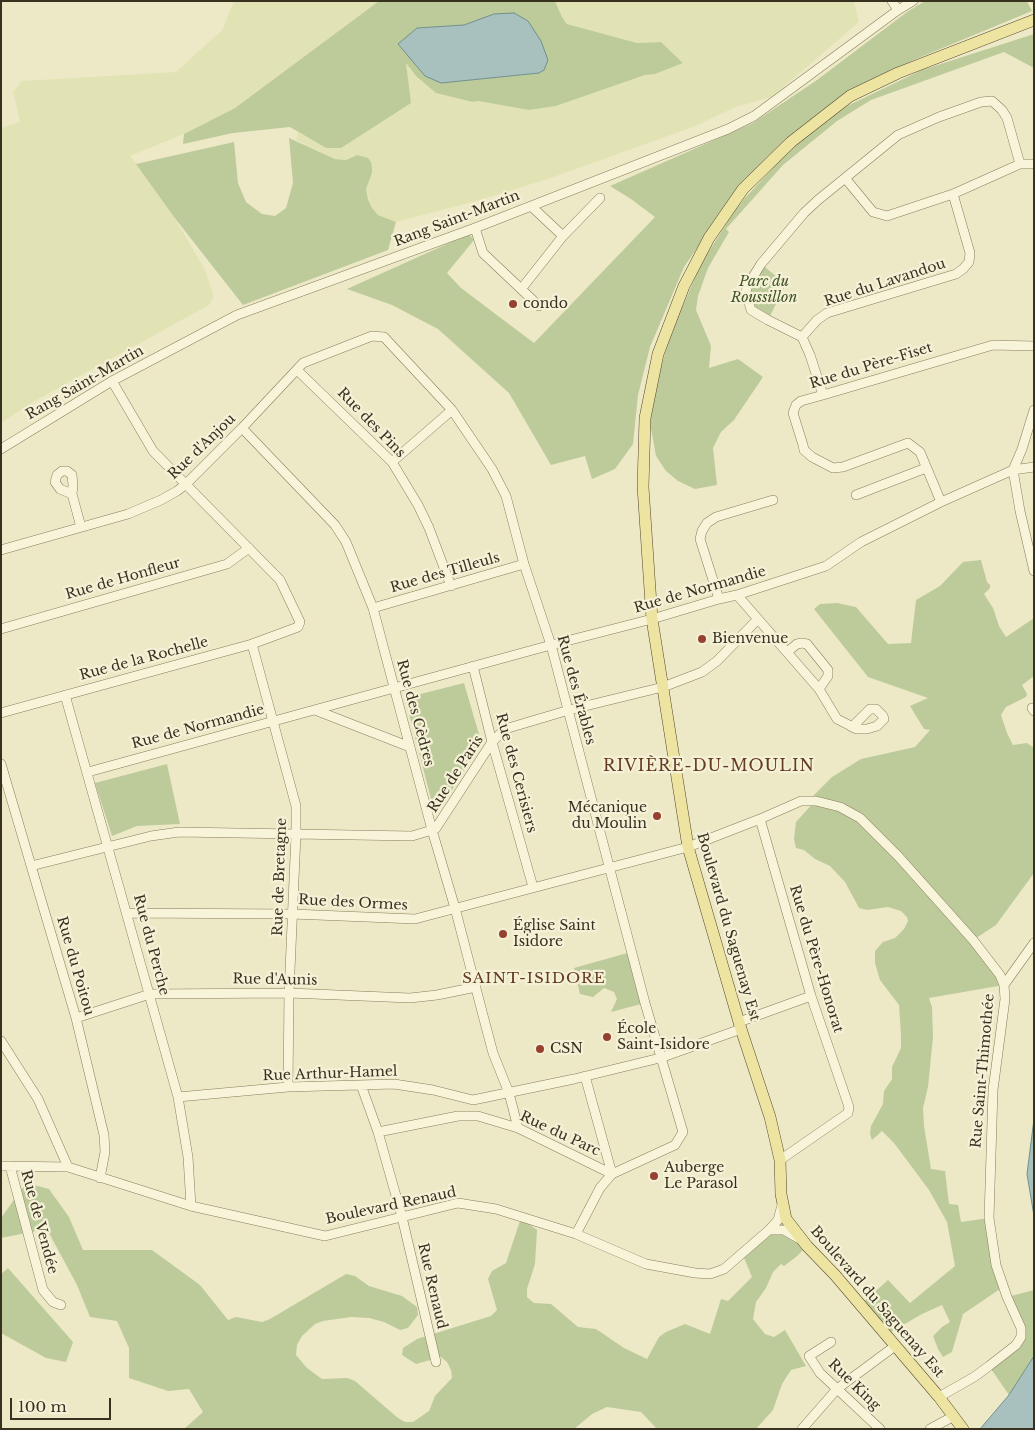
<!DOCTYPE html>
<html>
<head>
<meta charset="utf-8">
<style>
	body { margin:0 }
	#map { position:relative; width:1035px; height:1430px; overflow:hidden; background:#ede9c7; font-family:"Libre Baskerville",serif }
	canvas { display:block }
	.frame { position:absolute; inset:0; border:2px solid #393120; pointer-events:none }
	.scale { position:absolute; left:10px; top:1398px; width:101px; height:22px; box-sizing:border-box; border:2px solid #393120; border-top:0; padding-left:6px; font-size:15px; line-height:18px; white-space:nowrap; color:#393120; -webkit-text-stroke:4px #f5f1d7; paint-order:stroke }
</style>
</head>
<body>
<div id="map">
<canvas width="1035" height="1430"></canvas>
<div class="frame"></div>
<div class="scale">100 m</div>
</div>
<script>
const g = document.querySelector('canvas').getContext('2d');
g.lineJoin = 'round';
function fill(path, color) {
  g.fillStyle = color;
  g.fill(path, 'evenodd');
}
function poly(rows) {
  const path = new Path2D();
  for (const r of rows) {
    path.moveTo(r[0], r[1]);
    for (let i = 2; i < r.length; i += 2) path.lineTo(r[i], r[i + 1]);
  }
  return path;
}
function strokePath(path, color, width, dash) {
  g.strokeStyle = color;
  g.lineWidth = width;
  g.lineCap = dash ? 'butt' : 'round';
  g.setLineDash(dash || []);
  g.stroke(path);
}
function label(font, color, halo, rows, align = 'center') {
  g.font = font + ' "Libre Baskerville",serif';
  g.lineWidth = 4.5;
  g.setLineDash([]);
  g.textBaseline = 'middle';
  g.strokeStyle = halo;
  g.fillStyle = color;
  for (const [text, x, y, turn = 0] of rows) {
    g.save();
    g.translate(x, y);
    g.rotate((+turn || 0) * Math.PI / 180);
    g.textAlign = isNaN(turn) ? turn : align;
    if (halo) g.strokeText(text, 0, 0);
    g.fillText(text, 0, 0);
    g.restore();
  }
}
fill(poly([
	[234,1,379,1,235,108,184,134,130,156,149,180,174,217,204,268,214,296,209,305,33,402,1,423,1,128,20,122,13,92,22,81,176,72,222,30],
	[555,1,854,1,859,22,772,97,738,106,693,127,548,179,476,201,396,222,378,215,372,208,366,189,372,173,357,155,346,160,335,159,296,140,298,132,326,148,406,62,416,76,473,102,478,101,529,110,556,106,645,75,655,74,683,63,661,42,637,43,567,24,562,17]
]), '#e2e3b5');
fill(poly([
	[379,1,555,1,562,17,567,24,637,43,661,42,683,63,655,74,645,75,556,106,529,110,478,101,473,102,436,93,416,76,406,63,411,103,341,148,326,148,290,127,233,133,183,144,184,134,235,108],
	[494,14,544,69,539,73,441,83,417,28,464,25],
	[925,1,1027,1,1032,11,916,59,865,84,733,196,684,267,650,347,638,395,633,444,615,469,592,479,585,456,551,465,509,393,438,329,392,305,347,289,469,234,474,240,447,273,461,288,534,343,655,217,631,199,610,186,753,123,817,80,907,12],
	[1034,34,1034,68,1004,52,871,100,837,121,783,165,726,229,729,232,708,268,698,296,696,310,711,346,709,368,738,359,763,377,734,420,721,432,713,448,717,485,695,489,678,481,666,471,656,456,650,423,659,374,671,333,702,262,734,212,745,198,782,158,811,132,847,106,922,70],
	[289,138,335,159,346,160,357,155,368,158,371,162,372,167,372,173,366,189,368,199,372,208,378,215,396,222,388,250,243,305,174,217,136,164,234,142,238,183,246,202,262,214,275,216,286,208,293,183],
	[761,264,786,284,768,320,751,310,748,285],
	[981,560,987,582,990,585,990,588,984,594,993,608,999,626,1006,637,1034,618,1034,676,1022,685,1027,694,1026,697,1006,707,1001,715,1007,733,1013,745,1027,743,1034,748,1034,873,996,925,973,940,1004,985,929,998,932,1007,933,1037,928,1087,923,1108,924,1126,931,1169,945,1171,949,1204,958,1205,961,1222,989,1218,1003,1287,963,1314,952,1352,943,1357,938,1349,933,1336,942,1327,950,1322,942,1305,922,1314,886,1335,860,1305,888,1280,910,1303,955,1266,947,1222,929,1190,894,1143,882,1131,872,1140,870,1134,871,1126,883,1104,884,1091,892,1079,892,1067,901,1048,901,1035,899,1005,880,980,875,963,875,951,883,942,895,938,904,929,908,921,907,917,901,911,888,907,867,910,859,908,845,882,830,866,815,859,804,850,796,848,794,839,796,822,815,801,813,796,832,777,861,759,915,747,930,730,924,729,910,706,928,698,868,677,814,609,820,604,837,603,856,607,888,644,911,643,916,600,940,586,963,562],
	[464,683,481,741,443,805,436,810,432,803,405,698],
	[167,764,180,824,137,826,112,836,95,783],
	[631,952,645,1003,611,1012,617,999,614,992,604,988,593,997,580,994,574,968],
	[26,1183,49,1189,69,1217,83,1250,152,1250,200,1285,228,1320,236,1317,262,1322,270,1319,346,1274,355,1276,369,1286,402,1296,417,1307,418,1315,408,1328,400,1330,384,1322,369,1318,351,1317,323,1321,315,1324,302,1336,297,1345,296,1355,307,1368,322,1379,347,1378,355,1381,398,1418,405,1422,413,1422,429,1411,435,1396,452,1378,451,1370,447,1362,441,1357,416,1364,402,1355,403,1348,417,1339,491,1316,497,1310,488,1279,492,1271,506,1263,521,1218,537,1230,535,1264,527,1289,527,1297,534,1303,551,1304,578,1327,596,1329,624,1348,647,1359,659,1337,666,1332,685,1324,710,1334,721,1299,728,1301,752,1277,742,1253,786,1219,807,1246,796,1257,784,1266,781,1264,773,1272,766,1288,756,1302,753,1319,765,1334,774,1337,785,1330,806,1366,791,1370,782,1384,773,1410,756,1429,657,1429,641,1412,607,1407,592,1414,574,1429,184,1429,203,1412,189,1389,168,1391,129,1378,129,1348,117,1321,90,1317,77,1285,49,1233,36,1231,1,1238,1,1218],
	[8,1268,73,1342,66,1362,46,1358,1,1333,1,1274],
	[1034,1290,1034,1356,1009,1395,989,1366,1021,1337,1007,1297]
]), '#bdcb9b');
const water = poly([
	[514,13,528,21,541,41,548,60,544,70,539,73,441,83,425,76,398,44,417,28,464,25,494,14,514,13],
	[1034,1119,1034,1216,1027,1174,1034,1119],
	[1034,1356,1034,1429,980,1429,1009,1395,1034,1356]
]);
fill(water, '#a8c1be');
strokePath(water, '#6f908d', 1);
const minor = poly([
	[892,1,898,10],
	[845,178,873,212,887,216,953,194,1020,164,1034,164],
	[531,206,563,236],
	[475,228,483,253,539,306],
	[522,288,563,236,600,198],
	[802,337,817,320,827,313,956,274,963,269,969,262,970,253,953,194],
	[297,370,392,462,418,505,429,528,451,586],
	[823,395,810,355,802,337,768,320,751,310,746,292,748,285,761,264,804,213,818,200,898,135,939,117,981,102,992,101,1002,110,1007,118,1020,164],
	[242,428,335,525,346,542,373,608,432,830,455,908,485,1023,493,1053,509,1093,518,1128],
	[1,449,112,381,237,315,475,228,728,129,754,116,898,10,913,1],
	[392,462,452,410],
	[1013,470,1020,511,1034,571],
	[1013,470,1022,449,1034,410],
	[72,494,60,489,55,482,57,475,62,471,67,471,72,475,73,485,72,494,81,527],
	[856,495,926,468],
	[941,502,920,452,908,443,843,467,833,468,812,457,804,450,803,445,793,413,796,405,801,401,823,395,993,345,1034,346],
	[1,550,128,514,161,500,177,491,185,485,242,428,303,363,372,336,384,337,452,410,492,469,506,496,524,564,551,645,645,1003,683,1132,675,1145,612,1174,518,1128,478,1116,458,1116,378,1132],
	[737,595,819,689,837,719,849,725,852,727,857,729,867,729,877,726,884,719,883,716,876,709,870,709,852,727],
	[719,599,700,539,702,531,707,523,716,517,773,500],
	[373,608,524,564],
	[1,629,227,564,249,548],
	[252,644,296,806,296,834,289,993,288,1087],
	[787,652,797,644,802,643,807,644,828,670,828,676,819,689],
	[473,666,492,742,533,887],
	[65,695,178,1097,188,1157,191,1206],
	[1032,708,1034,711],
	[315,710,410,747],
	[1,713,252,644,298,627,300,622,280,580,153,451,112,381],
	[1,764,76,1018,104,1135,105,1152,100,1178],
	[88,772,551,645,652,619,719,599,737,595,826,566,861,542,941,502,1013,470,1034,467],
	[760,819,811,996,849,1107,848,1113,780,1160],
	[31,866,151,836,179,832,412,836,432,830,436,828,492,742,505,729,569,710,663,687,702,672,717,661,758,619],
	[128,913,292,914,415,919,688,847,760,819,801,801,816,801,840,807,860,818,898,856,973,940,1000,975,1004,985,1005,999,993,1090,989,1218,996,1265,1007,1297,1021,1328,1021,1337,1016,1345,989,1366,974,1377,939,1397],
	[1004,985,1034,943],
	[76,1018,150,994,289,993,410,998,437,995,476,987],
	[739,1022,811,996],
	[1,1041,38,1099,68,1167],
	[361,1085,378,1132,402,1217,436,1362],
	[178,1097,288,1087,394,1084,433,1090,473,1100,574,1079,660,1058,741,1029],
	[1,1166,68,1167,191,1206,325,1236,458,1203,496,1209,576,1234,646,1264,695,1273,710,1274,724,1269,769,1230,778,1220,782,1205],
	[10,1166,43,1290,53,1302,61,1305],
	[769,1230,784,1230,798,1238],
	[576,1234,600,1188,612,1174,585,1076],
	[831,1342,809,1356,820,1373,880,1429],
	[802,1429,837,1389,895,1346],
	[930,1429,954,1416]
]);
const major = poly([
	[963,1429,939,1397,835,1275,807,1246,786,1219,781,1194,780,1160,770,1117,741,1029,688,847,652,619,643,487,645,418,658,354,684,286,709,238,743,189,791,142,850,96,898,73,1034,20]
]);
strokePath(minor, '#887c5d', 10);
strokePath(major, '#574931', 12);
strokePath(minor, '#f8f4da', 9);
strokePath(major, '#eee4a1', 11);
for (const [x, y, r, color] of [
	[513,304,5,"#96402f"],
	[702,639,5,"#96402f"],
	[657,816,5,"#96402f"],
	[503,934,5,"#96402f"],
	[607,1037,5,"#96402f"],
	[540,1049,5,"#96402f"],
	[654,1176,5,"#96402f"]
]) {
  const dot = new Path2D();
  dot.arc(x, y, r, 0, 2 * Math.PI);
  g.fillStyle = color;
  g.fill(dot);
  strokePath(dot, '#f5f1d7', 2);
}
label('14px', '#393120', '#f5f1d7', [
	["Rang Saint-Martin",457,219,-21],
	["Rue du Lavandou",885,283,-18],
	["Rue du Père-Fiset",871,366,-17],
	["Rang Saint-Martin",85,383,-30],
	["Rue des Pins",371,423,46],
	["Rue d'Anjou",202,447,-44],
	["Rue des Tilleuls",445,573,-16],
	["Rue de Honfleur",123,579,-16],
	["Rue de Normandie",700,590,-16],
	["Rue de la Rochelle",144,659,-15],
	["Rue des Érables",576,690,75],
	["Rue des Cèdres",415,713,75],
	["Rue de Normandie",198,727,-15],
	["Rue des Cerisiers",516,773,75],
	["Rue de Paris",456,774,-57],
	["Rue de Bretagne",280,877,-88],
	["Rue des Ormes",353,903,3],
	["Boulevard du Saguenay Est",728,927,74],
	["Rue du Perche",151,945,75],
	["Rue du Père-Honorat",816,959,73],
	["Rue du Poitou",75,966,74],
	["Rue d'Aunis",275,980,1],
	["Rue Saint-Thimothée",983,1071,-85],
	["Rue Arthur-Hamel",330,1074,-2],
	["Rue du Parc",560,1134,25],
	["Boulevard Renaud",391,1206,-12],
	["Rue de Vendée",39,1222,75],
	["Rue Renaud",432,1286,77],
	["Boulevard du Saguenay Est",877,1302,49],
	["Rue King",854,1385,44]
]);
label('italic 14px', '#415527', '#f5f1d7', [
	["Parc du",764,282],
	["Roussillon",764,298]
]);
label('14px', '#393120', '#f5f1d7', [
	["condo",523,304],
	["Bienvenue",712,639],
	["Mécanique",647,808,"right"],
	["du Moulin",647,824,"right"],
	["Église Saint",513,926],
	["Isidore",513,942],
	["École",617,1029],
	["Saint-Isidore",617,1045],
	["CSN",550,1049],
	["Auberge",664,1168],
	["Le Parasol",664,1184]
], 'left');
g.letterSpacing = '1px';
label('15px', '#653b21', '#f5f1d7', [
	["SAINT-ISIDORE",534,979]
]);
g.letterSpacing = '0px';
g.letterSpacing = '1px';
label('16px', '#653b21', '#f5f1d7', [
	["RIVIÈRE-DU-MOULIN",709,766]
]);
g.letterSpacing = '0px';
</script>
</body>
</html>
